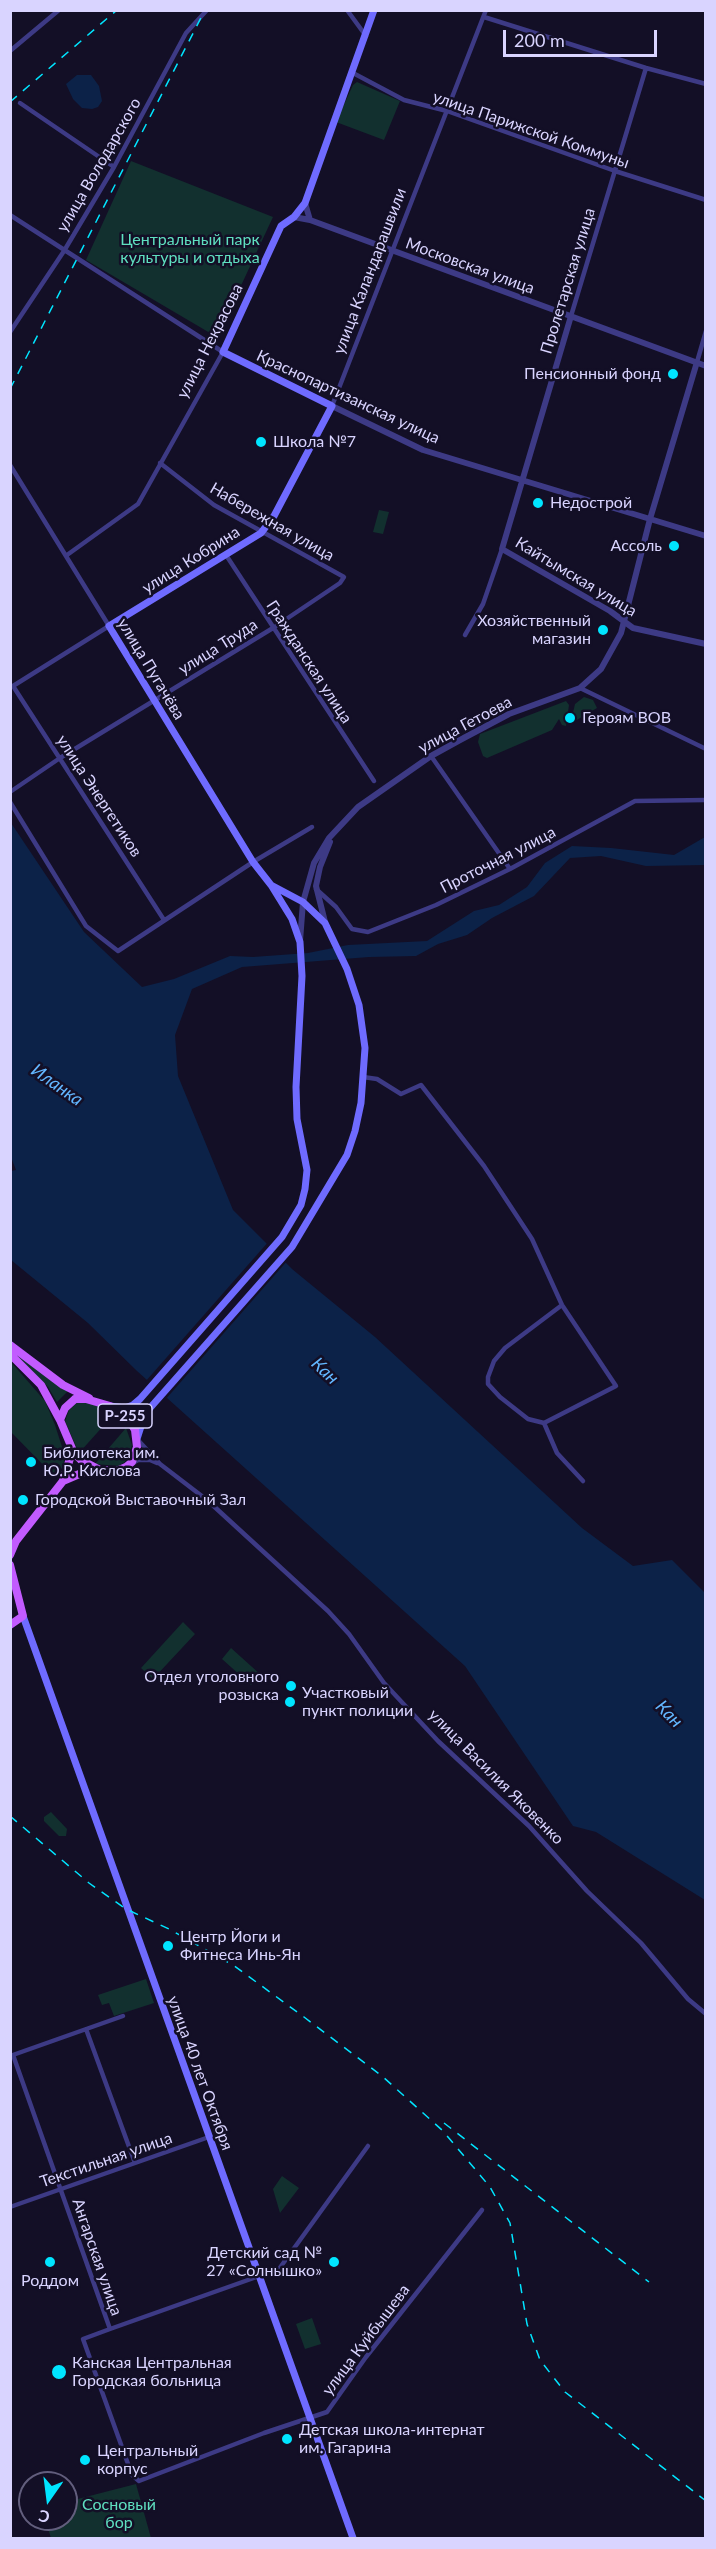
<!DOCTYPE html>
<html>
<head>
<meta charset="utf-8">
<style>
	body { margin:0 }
	#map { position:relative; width:716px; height:2549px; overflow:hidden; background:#130f26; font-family:Lato,sans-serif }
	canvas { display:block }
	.frame { position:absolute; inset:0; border:12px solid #d9d4ff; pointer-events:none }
	.north { position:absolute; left:18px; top:2471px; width:60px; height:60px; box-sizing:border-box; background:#130f26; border:2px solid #625e7d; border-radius:50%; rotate:194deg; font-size:16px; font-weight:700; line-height:24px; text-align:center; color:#d9d4ff }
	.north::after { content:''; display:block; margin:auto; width:21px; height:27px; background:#00e5ff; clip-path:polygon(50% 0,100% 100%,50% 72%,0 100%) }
	.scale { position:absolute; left:503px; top:30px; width:154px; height:27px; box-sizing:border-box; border:3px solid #d9d4ff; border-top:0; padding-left:8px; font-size:18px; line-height:21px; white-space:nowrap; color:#d9d4ff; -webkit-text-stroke:4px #130f26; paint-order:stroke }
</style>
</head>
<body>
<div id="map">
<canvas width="716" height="2549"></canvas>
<div class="frame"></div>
<div class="north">С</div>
<div class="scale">200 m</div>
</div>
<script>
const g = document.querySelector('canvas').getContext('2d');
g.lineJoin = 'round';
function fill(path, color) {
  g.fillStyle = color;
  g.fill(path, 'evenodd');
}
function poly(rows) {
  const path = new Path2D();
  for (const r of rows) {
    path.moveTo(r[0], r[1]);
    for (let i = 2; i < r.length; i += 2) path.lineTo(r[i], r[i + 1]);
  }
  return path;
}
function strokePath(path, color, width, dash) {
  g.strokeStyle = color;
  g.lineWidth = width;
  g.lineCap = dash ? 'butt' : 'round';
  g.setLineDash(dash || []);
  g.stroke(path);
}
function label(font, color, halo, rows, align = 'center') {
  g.font = font + ' Lato,sans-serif';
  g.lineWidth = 5;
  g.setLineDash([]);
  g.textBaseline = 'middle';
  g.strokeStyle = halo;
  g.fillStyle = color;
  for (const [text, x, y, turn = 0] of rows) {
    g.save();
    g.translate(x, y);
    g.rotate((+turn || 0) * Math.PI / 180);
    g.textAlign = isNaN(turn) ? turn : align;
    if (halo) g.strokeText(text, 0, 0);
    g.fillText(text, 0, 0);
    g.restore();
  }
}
fill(poly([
	[357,82,400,101,384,140,336,122,353,85],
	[131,161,273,217,218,335,210,333,86,260],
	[379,510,389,512,383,534,373,532],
	[584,697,593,700,597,708,575,721,572,717,575,704],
	[566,701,569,705,566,726,562,725,559,719,552,730,487,758,483,756,478,742,480,734],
	[10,1347,68,1391,57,1402,48,1387,11,1350],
	[11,1362,45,1401,55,1425,63,1450,64,1465,57,1475,53,1475,11,1432],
	[77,1403,90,1403,114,1414,79,1453,65,1421,69,1410],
	[126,1428,132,1445,129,1456,125,1462,118,1466,95,1464],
	[183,1622,195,1634,153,1679,141,1668],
	[231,1648,261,1675,251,1685,222,1659],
	[51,1812,67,1829,66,1836,59,1836,44,1821,44,1817],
	[146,1979,154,2003,114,2016,109,2003,102,2005,98,1995],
	[282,2176,299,2188,280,2213,273,2189],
	[312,2318,321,2344,305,2349,296,2324],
	[136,2484,151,2538,51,2538,45,2519,66,2519,66,2502]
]), '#12302f');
fill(poly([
	[77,75,91,75,99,86,102,101,98,107,92,109,82,108,73,99,66,84],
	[11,823,84,932,142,987,174,979,230,956,253,957,308,953,348,945,427,941,474,911,499,905,527,887,545,863,572,846,611,848,674,855,705,837,705,865,646,866,601,856,570,858,534,896,492,918,467,935,438,944,416,956,369,957,242,967,192,989,175,1035,178,1076,233,1210,292,1269,375,1337,582,1528,633,1566,672,1560,705,1593,705,1900,596,1832,573,1826,465,1666,137,1371,88,1323,11,1260,11,1171,16,1170,11,1157]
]), '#0c2248');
fill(poly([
	[269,1241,288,1260,165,1400,145,1382]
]), '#130f26');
strokePath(poly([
	[347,10,366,36],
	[484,17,646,68,706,84],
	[10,51,59,10],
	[353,73,404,100,447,111,615,171,706,200],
	[20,103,114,167],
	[10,215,223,352,138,504,67,555],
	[571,316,646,68],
	[10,332,64,251,114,167,186,33,207,10],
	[697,362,706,331],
	[332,406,486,10],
	[10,465,109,626,13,686,164,920],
	[226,555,374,781],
	[465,635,483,604,502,549],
	[580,688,706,749],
	[431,756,510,869],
	[10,792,60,758,273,628,340,583,344,577,214,505,160,463],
	[10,802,86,926,118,951,253,862,312,827],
	[316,889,336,907,352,929,368,932,436,905,510,869,635,801,706,800],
	[363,1077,377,1079,401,1094,421,1085,484,1166,532,1239,562,1305,616,1386,544,1423,557,1453,583,1481],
	[544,1423,528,1419,500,1397,488,1384,488,1377,494,1361,505,1348,562,1305],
	[137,1439,160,1464,207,1500,328,1611,349,1634,384,1683,438,1741,529,1826,587,1891,641,1943,688,1999,706,2014],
	[131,1464,138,1460,150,1460,157,1463],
	[86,2029,135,2163],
	[13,2055,110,2329,83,2339,132,2475,139,2481,264,2433,327,2412,366,2357,482,2210],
	[10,2056,123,2016],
	[10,2207,209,2137],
	[110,2329,279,2269,368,2146]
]), '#3d3a85', 4.5);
strokePath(poly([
	[305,203,310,220],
	[294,217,310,220,706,366],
	[571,316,502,549,610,611,633,628,706,644],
	[332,406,423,450,706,536],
	[325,922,316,886,320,867,330,842],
	[300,941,303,902,314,863,329,838,358,807,431,756,460,740,509,714,580,688,601,669,621,633,650,519,697,362]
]), '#3d3a85', 6);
strokePath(poly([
	[110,1406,125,1408,133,1405,140,1399,282,1237,301,1205,305,1189,307,1170,297,1119,296,1087,302,976,300,942,292,919,271,885,253,862,109,626,261,533,274,516,332,406,223,352,281,226,294,217,305,203,374,10],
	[137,1439,144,1417,150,1408,292,1247,347,1155,355,1131,361,1103,365,1048,359,1005,347,969,325,923,303,902,271,885],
	[23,1616,353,2538]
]), '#6f6bff', 7);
strokePath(poly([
	[10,1345,63,1385,89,1398],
	[10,1354,41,1385,60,1420],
	[75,1399,86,1399,110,1406,129,1420,135,1430,137,1447,132,1462,126,1467,119,1470,100,1470,81,1460,74,1453,60,1420,65,1408,75,1399],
	[63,1481,84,1472,99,1470],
	[10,1555,16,1541,63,1481,71,1455,70,1447],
	[10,1565,23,1616,10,1625]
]), '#c25bff', 8);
strokePath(poly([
	[10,102,117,10],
	[10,389,205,10],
	[10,1816,89,1883,126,1909,169,1929,233,1965,304,2017,382,2076,443,2131,490,2187,510,2223,527,2324,540,2360,565,2392,706,2501],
	[444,2123,649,2282]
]), '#00e5ff', 1.5, [9, 8]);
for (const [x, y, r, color] of [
	[673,374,6,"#00e5ff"],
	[261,442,6,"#00e5ff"],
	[538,503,6,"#00e5ff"],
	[674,546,6,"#00e5ff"],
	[603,630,6,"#00e5ff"],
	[570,718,6,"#00e5ff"],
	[31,1462,6,"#00e5ff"],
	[23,1500,6,"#00e5ff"],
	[291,1686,6,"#00e5ff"],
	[290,1702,6,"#00e5ff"],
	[168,1946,6,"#00e5ff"],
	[50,2262,6,"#00e5ff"],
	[334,2262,6,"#00e5ff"],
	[59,2372,8,"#00e5ff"],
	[287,2439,6,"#00e5ff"],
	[85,2460,6,"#00e5ff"]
]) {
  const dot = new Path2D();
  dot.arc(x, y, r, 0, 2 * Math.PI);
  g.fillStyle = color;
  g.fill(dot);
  strokePath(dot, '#130f26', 2);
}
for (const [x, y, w] of [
	[125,1416,54]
]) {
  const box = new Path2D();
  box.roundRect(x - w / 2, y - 12, w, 24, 4.5);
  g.fillStyle = '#130f26';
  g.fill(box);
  strokePath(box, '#d9d4ff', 1.5);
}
label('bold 15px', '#d9d4ff', null, [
	["Р-255",125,1416]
]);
label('16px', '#d9d4ff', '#130f26', [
	["улица Парижской Коммуны",531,130,19],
	["улица Володарского",99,165,-60],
	["Московская улица",470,266,20],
	["улица Каландарашвили",370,271,-69],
	["Пролетарская улица",568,281,-73],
	["улица Некрасова",210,341,-63],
	["Краснопартизанская улица",348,397,25],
	["Набережная улица",272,522,30],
	["улица Кобрина",191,560,-32],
	["Кайтымская улица",576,577,31],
	["улица Труда",218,647,-32],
	["Гражданская улица",309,662,57],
	["улица Пугачёва",151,669,59],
	["улица Гетоева",465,725,-28],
	["улица Энергетиков",99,796,57],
	["Проточная улица",498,860,-27],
	["улица Василия Яковенко",496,1777,45],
	["улица 40 лет Октября",200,2073,70],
	["Текстильная улица",106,2160,-19],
	["Ангарская улица",97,2257,71],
	["улица Куйбышева",366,2340,-53]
]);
label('16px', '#5fe0c0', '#130f26', [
	["Центральный парк",190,240],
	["культуры и отдыха",190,258],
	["Сосновый",119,2505],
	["бор",119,2523]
]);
label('16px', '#d9d4ff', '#130f26', [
	["Пенсионный фонд",661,374,"right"],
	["Школа №7",273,442],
	["Недострой",550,503],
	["Ассоль",662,546,"right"],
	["Хозяйственный",591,621,"right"],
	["магазин",591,639,"right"],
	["Героям ВОВ",582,718],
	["Библиотека им.",43,1453],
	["Ю.Р. Кислова",43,1471],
	["Городской Выставочный Зал",35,1500],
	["Отдел уголовного",279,1677,"right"],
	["розыска",279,1695,"right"],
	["Участковый",302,1693],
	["пункт полиции",302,1711],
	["Центр Йоги и",180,1937],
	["Фитнеса Инь-Ян",180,1955],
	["Детский сад №",322,2253,"right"],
	["27 «Солнышко»",322,2271,"right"],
	["Роддом",50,2281,"center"],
	["Канская Центральная",72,2363],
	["Городская больница",72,2381],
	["Детская школа-интернат",299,2430],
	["им. Гагарина",299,2448],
	["Центральный",97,2451],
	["корпус",97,2469]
], 'left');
label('italic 18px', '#62b6ff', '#130f26', [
	["Иланка",57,1085,35],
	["Кан",325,1371,44],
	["Кан",669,1714,46]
]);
</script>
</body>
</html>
